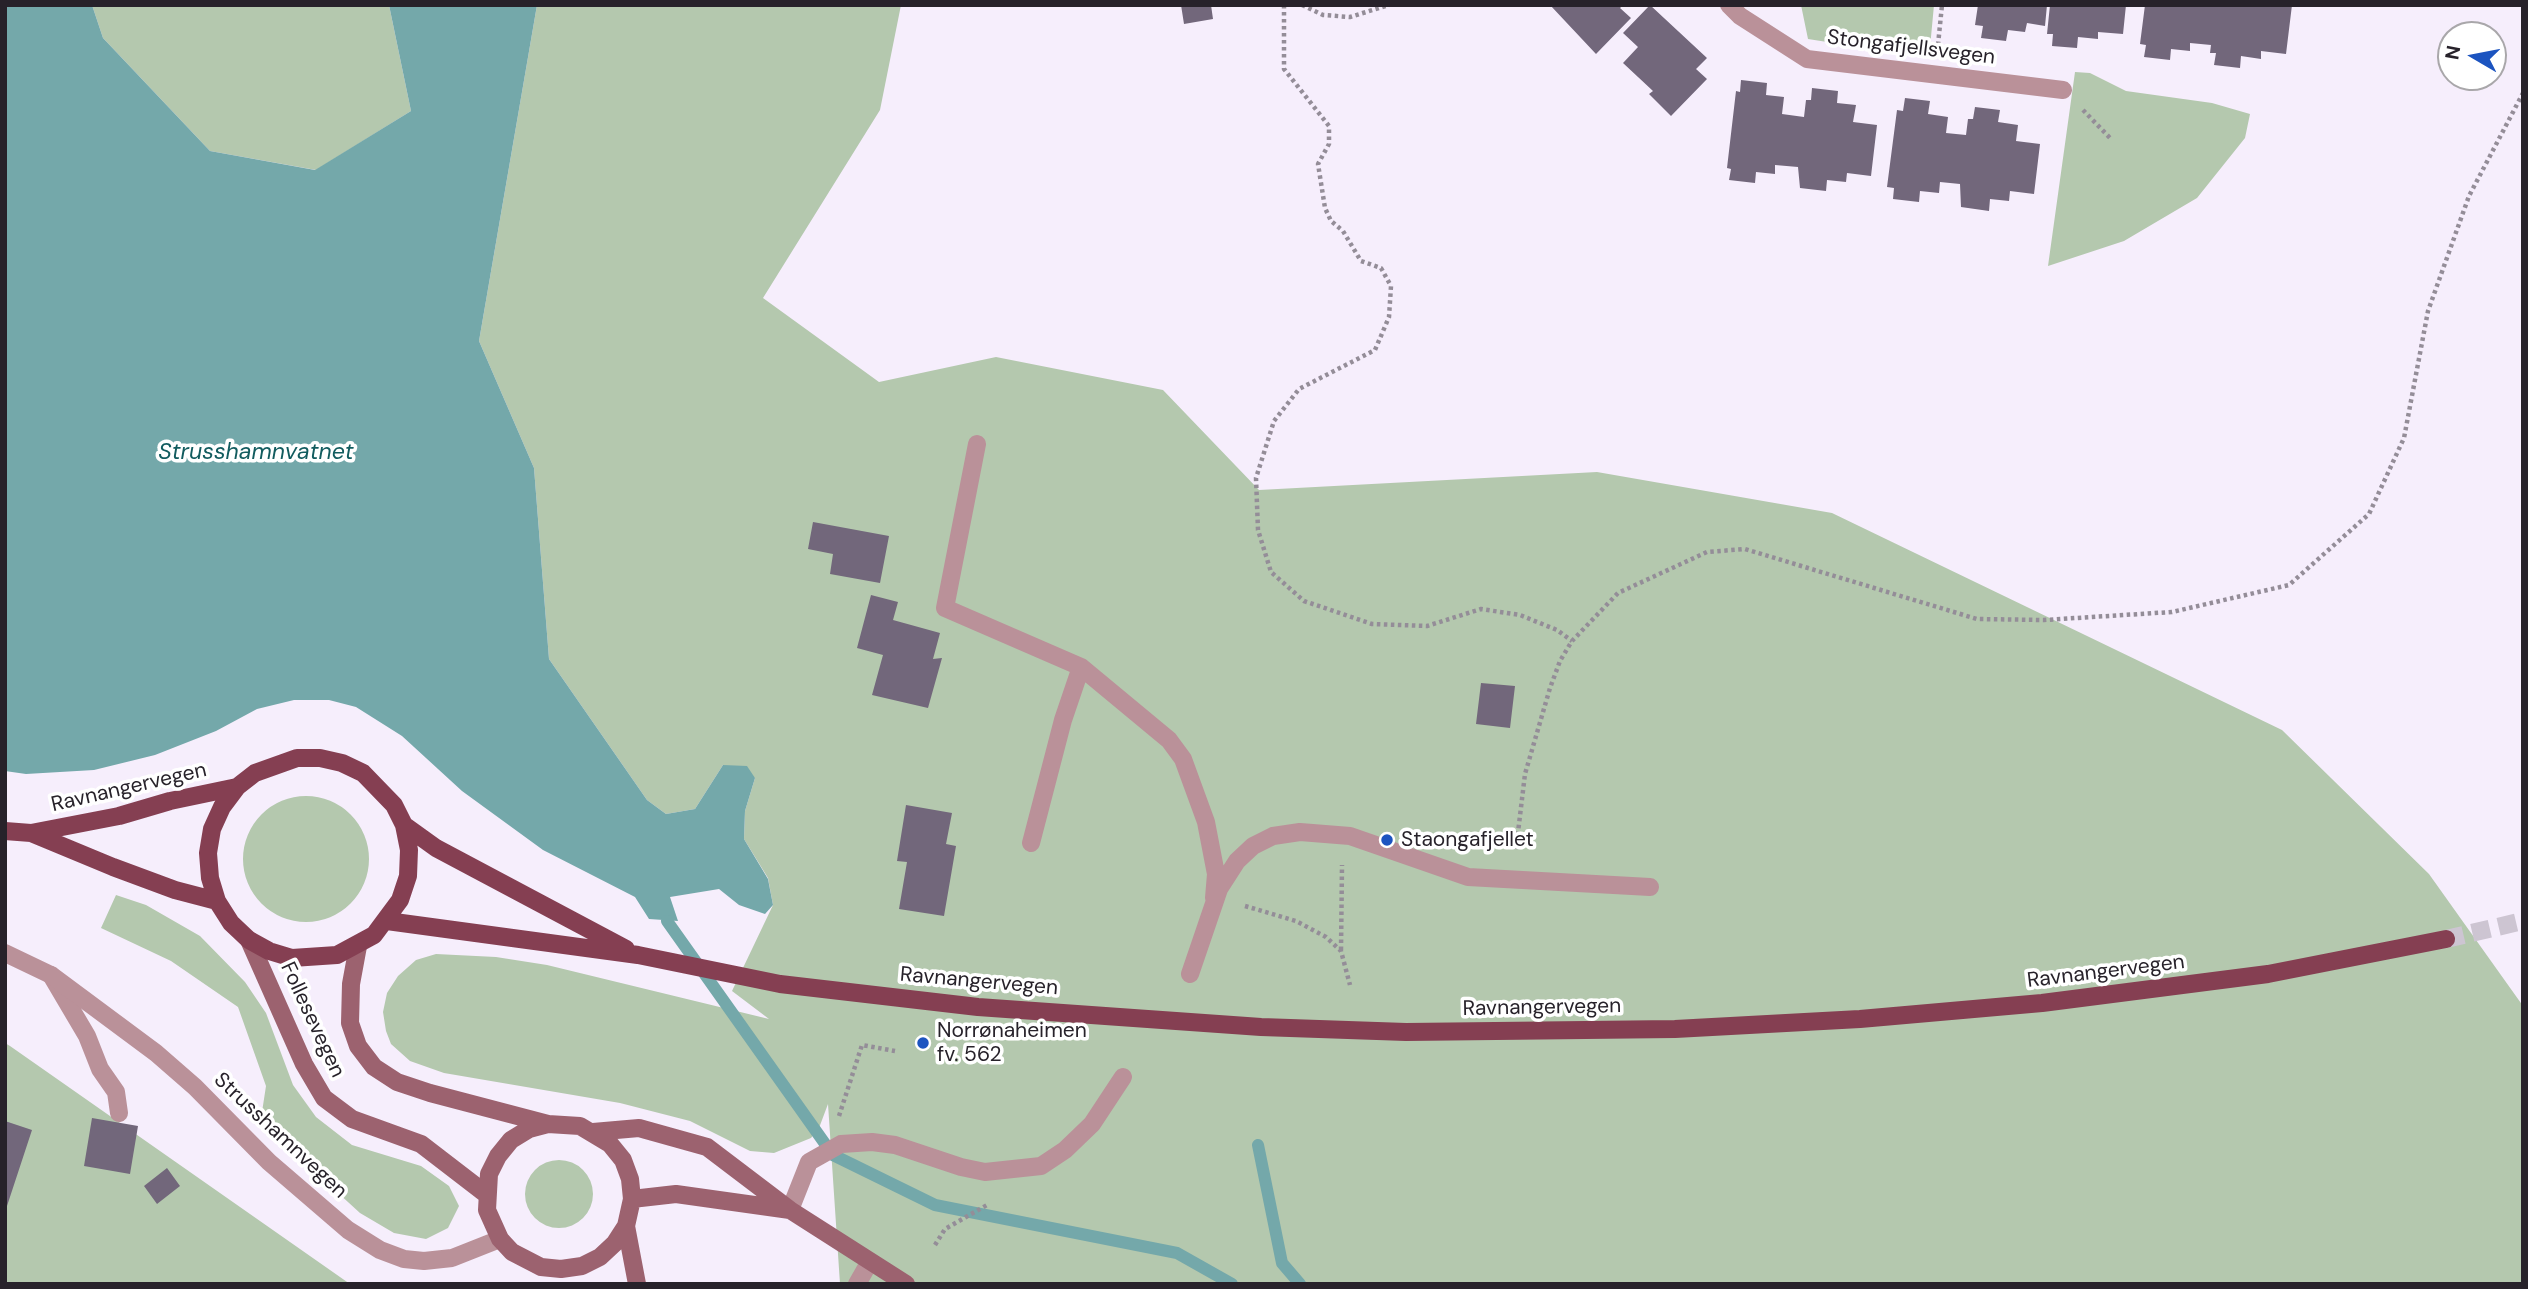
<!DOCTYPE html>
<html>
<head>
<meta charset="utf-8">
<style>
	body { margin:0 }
	#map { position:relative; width:2528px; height:1289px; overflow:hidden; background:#f6eefc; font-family:"DM Sans",sans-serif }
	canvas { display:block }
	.frame { position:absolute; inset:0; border:7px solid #27222a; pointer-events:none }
	.north { position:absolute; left:2437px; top:21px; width:70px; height:70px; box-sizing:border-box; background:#fff; border:2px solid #a9a7aa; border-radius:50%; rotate:280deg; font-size:19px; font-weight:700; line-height:28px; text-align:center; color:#27222a }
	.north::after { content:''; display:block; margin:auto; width:24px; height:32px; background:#1c54c0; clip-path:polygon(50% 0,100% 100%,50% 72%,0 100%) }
</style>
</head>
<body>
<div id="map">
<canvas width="2528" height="1289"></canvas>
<div class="frame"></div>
<div class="north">N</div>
</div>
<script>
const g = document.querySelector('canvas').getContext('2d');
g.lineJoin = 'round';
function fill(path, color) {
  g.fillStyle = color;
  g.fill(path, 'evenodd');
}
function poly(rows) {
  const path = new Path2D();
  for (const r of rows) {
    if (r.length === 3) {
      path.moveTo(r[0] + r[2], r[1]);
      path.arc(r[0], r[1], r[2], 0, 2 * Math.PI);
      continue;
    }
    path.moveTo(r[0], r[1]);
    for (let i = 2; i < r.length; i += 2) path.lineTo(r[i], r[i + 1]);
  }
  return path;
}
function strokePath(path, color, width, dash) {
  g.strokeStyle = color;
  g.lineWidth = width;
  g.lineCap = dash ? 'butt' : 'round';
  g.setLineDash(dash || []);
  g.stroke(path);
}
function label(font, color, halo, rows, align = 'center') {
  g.font = font + ' "DM Sans",sans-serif';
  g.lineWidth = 7;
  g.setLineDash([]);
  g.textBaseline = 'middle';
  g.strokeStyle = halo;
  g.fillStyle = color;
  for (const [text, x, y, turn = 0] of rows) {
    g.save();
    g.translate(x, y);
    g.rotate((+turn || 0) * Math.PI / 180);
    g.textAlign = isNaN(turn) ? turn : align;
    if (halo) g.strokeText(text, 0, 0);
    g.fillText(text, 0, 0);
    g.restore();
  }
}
fill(poly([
	[92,5,389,5,411,111,316,170,210,151,103,38],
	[537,5,901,5,880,110,763,298,879,382,996,357,1163,390,1259,490,1597,472,1832,513,2282,730,2429,874,2523,1006,2523,1284,840,1284,828,1104,819,1128,811,1138,774,1153,750,1151,690,1121,620,1103,444,1073,410,1061,391,1044,386,1031,383,1012,387,993,398,976,416,960,436,954,496,957,547,965,769,1019,732,991,773,905,768,878,744,839,745,811,755,778,723,765,695,809,666,814,647,800,549,659,534,468,479,341],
	[1801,5,1934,5,1929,58,1808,39],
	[2075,72,2090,73,2126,91,2212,103,2250,114,2245,138,2197,198,2124,241,2048,266],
	[306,859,63],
	[116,895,146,905,200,936,245,982,266,1013,293,1085,316,1117,352,1145,421,1166,449,1186,459,1206,448,1228,426,1239,394,1233,360,1213,302,1160,262,1112,266,1086,238,1007,171,961,101,928],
	[5,1043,10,1046,350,1284,5,1284],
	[559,1194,34]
]), '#b4c8ae');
fill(poly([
	[5,5,92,5,103,38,210,151,315,170,411,111,389,5,537,5,479,341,534,468,549,659,647,800,666,814,695,809,723,765,747,766,755,778,745,811,744,839,768,879,773,905,765,914,739,905,719,889,670,897,678,921,649,919,635,897,543,850,462,791,402,736,356,707,329,700,294,700,257,709,216,731,155,755,94,770,26,774,5,771]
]), '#74a8aa');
strokePath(poly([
	[667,921,833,1155,935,1205,1177,1253,1232,1284],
	[1258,1145,1282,1263,1300,1284]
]), '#74a8aa', 12);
fill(poly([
	[1181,5,1211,5,1213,19,1184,24],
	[1550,5,1623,5,1620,8,1631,18,1596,54],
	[1650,5,1707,58,1696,69,1707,79,1671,116,1649,94,1653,91,1623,63,1638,47,1623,33],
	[1978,5,2047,5,2045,26,2027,23,2025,32,2008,30,2006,41,1981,38,1983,26,1975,25],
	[2050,5,2126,5,2123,34,2098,32,2098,39,2078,37,2077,48,2052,46,2053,34,2047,34],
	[2145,5,2292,5,2286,54,2261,51,2261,59,2241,56,2240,68,2214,65,2216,53,2210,53,2211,45,2190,43,2190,51,2171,49,2170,60,2144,57,2146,45,2140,44],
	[1741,80,1767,83,1766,95,1784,97,1782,114,1804,117,1806,100,1811,100,1812,88,1838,91,1837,103,1856,105,1853,122,1877,125,1871,176,1847,173,1846,182,1827,180,1826,191,1800,188,1798,167,1775,165,1775,174,1756,172,1755,183,1729,180,1731,169,1727,168,1736,91,1740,92],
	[1905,98,1930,101,1928,114,1948,117,1946,133,1966,135,1968,119,1973,119,1975,107,2000,110,1998,122,2018,125,2016,141,2040,144,2034,194,2010,191,2009,201,1990,199,1989,211,1961,207,1960,184,1940,182,1939,193,1920,191,1919,202,1893,199,1894,188,1887,187,1897,110,1903,111],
	[813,522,889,536,880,583,830,574,833,554,808,549],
	[871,595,898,602,893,620,940,633,933,659,942,658,928,708,872,695,883,655,857,648],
	[1481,683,1515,686,1510,728,1476,724],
	[906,805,952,813,946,844,956,846,944,916,899,909,907,862,897,861],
	[92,1118,138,1126,130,1174,84,1166],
	[5,1121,32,1130,6,1209,5,1209],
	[167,1168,180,1186,157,1204,144,1186]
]), '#72677b');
strokePath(poly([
	[2446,939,2523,921]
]), '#cdc5d2', 18, [18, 9]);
strokePath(poly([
	[1284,5,1284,69,1329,126,1329,144,1318,164,1325,208,1331,221,1343,231,1361,261,1381,268,1391,286,1389,317,1375,350,1299,389,1274,421,1256,478,1258,530,1271,572,1304,601,1372,624,1427,626,1481,609,1520,615,1557,630,1572,641],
	[1302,5,1323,15,1350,17,1389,5],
	[1938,45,1942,5],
	[2083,110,2111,139],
	[1516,849,1525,774,1550,688,1560,661,1572,641,1618,593,1707,552,1745,549,1977,619,2044,620,2172,612,2289,585,2369,514,2404,438,2428,311,2469,196,2523,93],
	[1245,906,1296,921,1326,937,1341,951,1350,985],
	[1341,950,1342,865],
	[839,1116,862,1045,895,1051],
	[935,1245,945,1229,987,1205]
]), '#948d98', 4.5, [3.5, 3.5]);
strokePath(poly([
	[1729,5,1740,16,1807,59,2063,90],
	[977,444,945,608,1081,667,1169,740,1183,759,1206,822,1216,874,1214,898],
	[1031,843,1063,720,1081,667],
	[1190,974,1219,889,1237,861,1253,846,1273,836,1300,832,1350,836,1468,877,1650,887],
	[51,975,87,1036,100,1069,116,1092,119,1113],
	[790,1210,809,1162,841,1144,872,1142,895,1145,961,1167,985,1172,1041,1166,1065,1150,1092,1124,1123,1077],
	[857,1284,869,1263]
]), '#ba9199', 18);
strokePath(poly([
	[5,953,51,975,156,1053,195,1087,269,1162,348,1230,380,1250,404,1259,424,1261,452,1258,500,1239]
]), '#ba9199', 18);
strokePath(poly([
	[249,940,304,1064,324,1098,352,1119,421,1144,486,1194],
	[358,946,351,984,350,1023,358,1046,374,1067,397,1082,430,1093,548,1124,580,1126,610,1144,623,1160,630,1179,632,1199,626,1226,615,1243,600,1257,582,1266,561,1269,541,1267,512,1252,500,1239,487,1210,489,1174,498,1156,511,1140,529,1129,548,1124],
	[593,1132,639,1128,707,1147,790,1210,906,1284],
	[632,1199,676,1194,790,1210],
	[626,1226,637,1284]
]), '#9c626f', 18);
strokePath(poly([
	[404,825,409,850,408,876,400,900,374,935,337,955,292,958,269,951,249,940,231,923,217,901,210,878,208,853,212,829,222,807,237,787,255,773,297,758,320,758,342,763,363,773,394,805,404,825,436,848,626,949],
	[5,831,31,833,119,816,170,801,237,787],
	[31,833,113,867,175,890,217,901],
	[387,921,638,955,780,984,978,1007,1261,1027,1406,1032,1675,1029,1860,1019,2042,1003,2268,974,2446,939]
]), '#853f52', 18);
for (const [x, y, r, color] of [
	[1387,840,7,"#1c54c0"],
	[923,1043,7,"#1c54c0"]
]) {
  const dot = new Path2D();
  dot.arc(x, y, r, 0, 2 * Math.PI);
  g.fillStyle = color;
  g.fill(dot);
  strokePath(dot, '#fff', 2.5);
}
label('21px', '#27222a', '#fff', [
	["Stongafjellsvegen",1911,48,7],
	["Ravnangervegen",129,788,-13],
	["Ravnangervegen",2106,972,-7],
	["Ravnangervegen",979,982,5],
	["Ravnangervegen",1542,1008,-1],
	["Follesevegen",312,1020,65],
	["Strusshamnvegen",280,1136,43]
]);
label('21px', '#27222a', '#fff', [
	["Staongafjellet",1401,840],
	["Norrønaheimen",937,1031],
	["fv. 562",937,1055]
], 'left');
label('italic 23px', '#125c5f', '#fff', [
	["Strusshamnvatnet",256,453]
]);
</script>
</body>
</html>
